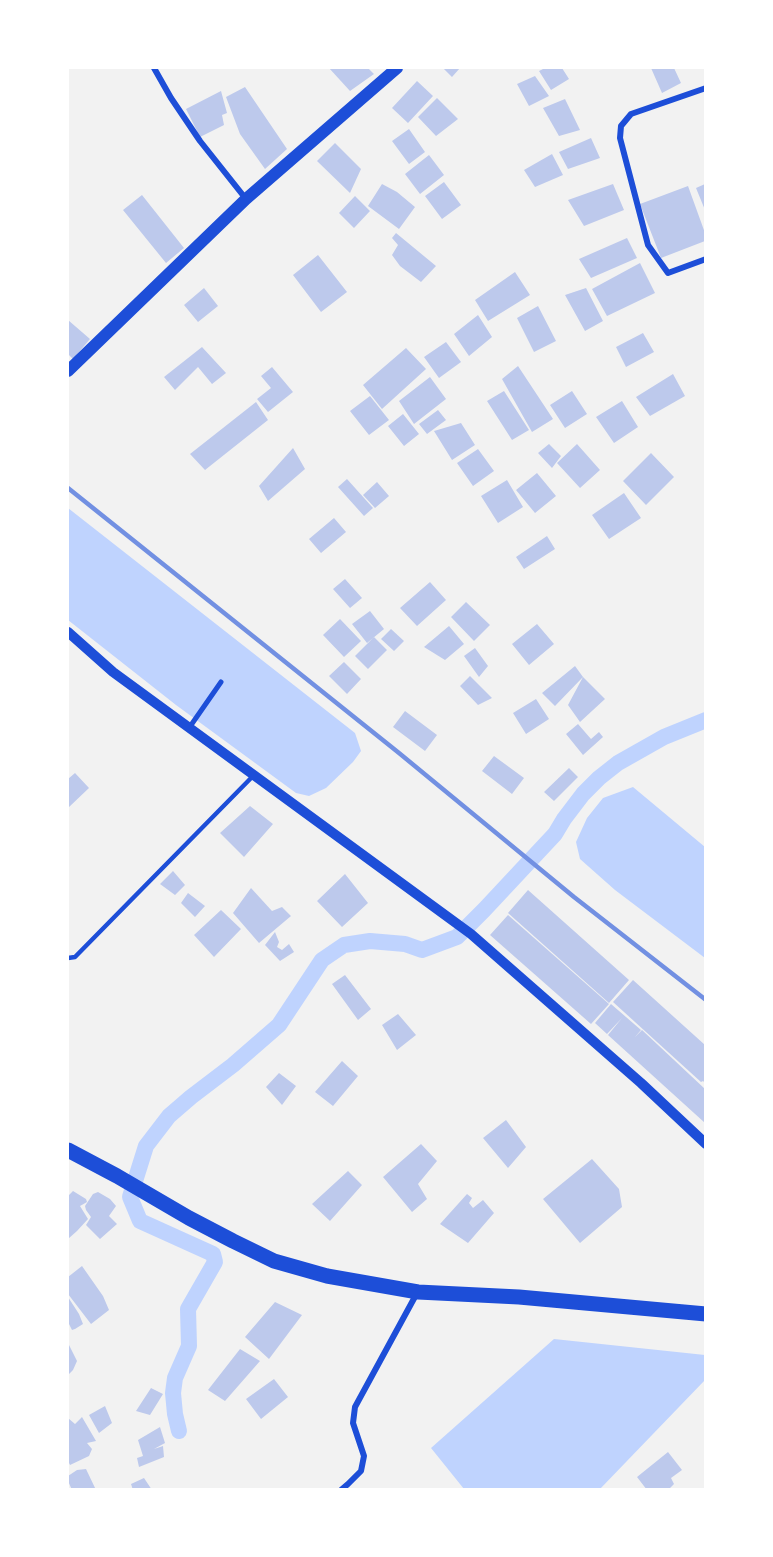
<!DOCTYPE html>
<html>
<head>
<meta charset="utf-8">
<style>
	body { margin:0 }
	#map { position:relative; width:773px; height:1557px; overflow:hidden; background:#f2f2f2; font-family:Merriweather,serif }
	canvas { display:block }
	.frame { position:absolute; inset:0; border:69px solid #fff; pointer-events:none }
</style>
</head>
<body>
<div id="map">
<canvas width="773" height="1557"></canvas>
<div class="frame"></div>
</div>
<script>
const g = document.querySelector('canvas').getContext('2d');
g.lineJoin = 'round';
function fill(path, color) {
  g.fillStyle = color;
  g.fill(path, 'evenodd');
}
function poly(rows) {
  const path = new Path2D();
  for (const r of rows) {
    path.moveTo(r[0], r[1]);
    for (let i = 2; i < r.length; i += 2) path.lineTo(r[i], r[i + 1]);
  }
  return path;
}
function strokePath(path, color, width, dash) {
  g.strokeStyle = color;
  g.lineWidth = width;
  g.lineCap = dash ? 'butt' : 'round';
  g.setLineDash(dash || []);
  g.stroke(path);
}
fill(poly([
	[68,508,355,733,361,751,353,762,326,788,309,796,296,793,176,705,68,620],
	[633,787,705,847,705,958,615,890,580,859,576,842,587,818,603,798],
	[554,1339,705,1355,705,1380,600,1489,464,1489,431,1448]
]), '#bfd3fe');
strokePath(poly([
	[179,1431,175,1414,173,1393,175,1378,189,1346,188,1309,215,1262,213,1254,140,1221,130,1197,146,1146,169,1116,191,1097,233,1065,279,1025,322,960,344,945,370,941,405,944,422,950,457,937,484,910,555,834,564,819,583,794,599,778,618,763,664,737,706,720]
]), '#bfd3fe', 16);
fill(poly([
	[329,68,368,68,374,74,350,91],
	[443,68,460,68,452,77],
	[545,68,562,68,569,79,551,90,539,71],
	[651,68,674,68,681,83,662,93],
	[535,76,549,96,529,106,517,84],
	[417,81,433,96,408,123,392,108],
	[245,87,287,149,265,169,240,134,226,97],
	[221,91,227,113,222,115,224,125,200,137,186,109],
	[437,98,458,119,436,136,418,117],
	[565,99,580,130,559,136,543,108],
	[409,129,425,152,409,164,392,141],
	[591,138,600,158,568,169,559,152],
	[335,143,361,169,350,193,317,161],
	[552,154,563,175,535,187,524,170],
	[429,155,444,175,420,194,405,174],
	[444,182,461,205,442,219,425,196],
	[382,184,397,192,415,207,399,229,368,206],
	[613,184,624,210,584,226,568,200],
	[705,184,705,210,696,188],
	[688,186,705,233,705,241,661,258,640,204],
	[142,195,184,248,166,263,123,210],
	[355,196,370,211,354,228,339,213],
	[396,233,436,266,421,282,400,266,392,255,398,245,392,238],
	[627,238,637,258,591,278,579,259],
	[318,255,347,292,321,312,293,275],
	[640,263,655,293,607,316,592,289],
	[515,272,530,295,488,321,475,300],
	[204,288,218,306,198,322,184,305],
	[586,288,603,321,585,331,565,295],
	[538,306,556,341,534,352,517,318],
	[478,315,492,337,469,356,454,334],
	[68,320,90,339,73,359,68,354],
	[643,333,654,352,626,367,616,347],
	[446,342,461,362,439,378,424,357],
	[202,347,226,373,212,384,198,367,175,390,164,377],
	[406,348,426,369,382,409,363,385],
	[518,366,553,419,532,432,502,379],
	[272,367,293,392,268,412,257,399,271,388,261,376],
	[673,374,685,396,650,416,636,397],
	[430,377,446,399,414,424,399,401],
	[504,391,529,430,512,440,487,401],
	[572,391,587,414,565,428,550,405],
	[370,396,389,420,369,435,350,411],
	[622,401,638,427,614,443,596,417],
	[256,402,268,420,205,470,190,454],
	[438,410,446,420,427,434,419,424],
	[403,414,419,434,404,446,388,426],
	[461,423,475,445,452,460,434,431],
	[549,444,561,456,552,468,538,453],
	[577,444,600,470,580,488,557,463],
	[293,448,305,469,268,501,259,486],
	[478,449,494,471,473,486,457,463],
	[651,453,674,477,646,505,623,481],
	[537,473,556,496,535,513,516,490],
	[347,479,373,508,364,516,338,487],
	[507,480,523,507,498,523,481,496],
	[377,482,389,496,375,508,363,495],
	[624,493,641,518,609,539,592,515],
	[334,518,346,532,321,553,309,539],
	[547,536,555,549,524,569,516,557],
	[345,579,362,598,350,608,333,589],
	[430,582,446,600,417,626,400,608],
	[466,602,490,625,474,641,451,617],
	[370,611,384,629,367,643,352,624],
	[340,619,361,641,344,657,323,635],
	[537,624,554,644,529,665,512,644],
	[449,626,464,644,445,660,424,647],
	[391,629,404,641,394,651,381,639],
	[374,637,387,650,368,669,355,656],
	[475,648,488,666,479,677,464,656],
	[344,662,361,679,347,694,329,676],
	[575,666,583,677,605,699,580,722,568,705,583,677,555,706,542,693],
	[470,676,492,698,478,705,460,686],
	[536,699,549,719,526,734,513,713],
	[405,711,437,735,425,751,393,727],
	[578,724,591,739,599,732,603,737,583,755,566,734],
	[494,756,524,778,512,794,482,771],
	[569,768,578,777,554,801,544,792],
	[75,773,89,788,68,808,68,779],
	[250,806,273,824,244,857,220,833],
	[173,871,185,885,175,895,160,884],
	[345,874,368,903,342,927,317,901],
	[251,888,272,911,282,907,291,916,259,943,233,913],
	[528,890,629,980,609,1003,508,913],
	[188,893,205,906,195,917,181,903],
	[221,910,241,929,214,957,194,935],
	[508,915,609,1004,591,1024,490,935],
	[275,932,279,942,277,947,282,950,289,944,294,952,280,961,265,945],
	[345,975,371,1009,358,1020,332,984],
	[633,980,705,1045,705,1083,703,1081,701,1082,613,1002],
	[611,1004,641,1030,635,1037,642,1030,705,1089,705,1123,608,1035,622,1018,607,1034,595,1023],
	[398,1014,416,1035,397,1050,382,1025],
	[342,1061,358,1076,333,1106,315,1092],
	[279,1073,296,1086,282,1105,266,1087],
	[506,1120,526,1147,508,1168,483,1138],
	[421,1144,437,1161,418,1184,427,1199,412,1212,383,1177],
	[592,1159,619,1189,622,1207,580,1243,543,1199],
	[348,1171,362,1185,330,1221,312,1204],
	[73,1191,86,1199,87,1202,80,1206,88,1219,77,1231,68,1239,68,1196],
	[98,1192,110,1199,116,1206,109,1216,117,1224,100,1239,86,1225,91,1217,86,1210,85,1206,93,1194],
	[467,1194,472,1198,469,1203,473,1208,483,1200,494,1213,468,1243,440,1224],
	[82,1266,103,1296,109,1310,91,1324,68,1294,68,1277],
	[68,1297,79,1314,83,1324,75,1329,72,1330,68,1322],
	[275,1302,302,1315,269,1359,245,1337],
	[68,1343,77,1361,73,1370,68,1375],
	[240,1349,260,1361,225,1401,208,1390],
	[274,1379,288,1397,261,1419,246,1399],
	[151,1388,163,1394,150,1415,136,1411],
	[105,1406,112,1423,99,1433,89,1415],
	[82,1417,96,1441,87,1443,92,1449,89,1456,70,1465,68,1461,68,1418,75,1424],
	[160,1427,165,1443,154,1449,163,1446,164,1457,139,1467,137,1458,143,1456,138,1440],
	[668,1452,682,1470,671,1478,674,1484,668,1490,647,1490,637,1477],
	[86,1469,96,1490,72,1490,68,1481,68,1476,77,1470],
	[144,1478,152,1490,133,1490,131,1484]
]), '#bdc9ec');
strokePath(poly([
	[68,958,75,957,254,775]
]), '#1d4ed8', 4.5);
strokePath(poly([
	[189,728,221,682]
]), '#1d4ed8', 5);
strokePath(poly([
	[154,68,171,98,200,141,246,199],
	[706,88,631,114,621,126,620,138,648,245,668,273,706,259],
	[341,1490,348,1484,361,1471,364,1456,353,1423,355,1407,417,1293]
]), '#1d4ed8', 6);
strokePath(poly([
	[68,632,113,672,471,934,641,1083,706,1144]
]), '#1d4ed8', 10);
strokePath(poly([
	[68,371,246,199,397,68]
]), '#1d4ed8', 12);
strokePath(poly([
	[68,1150,117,1176,189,1218,233,1241,274,1261,327,1276,418,1292,519,1297,706,1314]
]), '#1d4ed8', 15);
strokePath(poly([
	[68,488,399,753,574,897,706,1000]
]), '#7290e2', 4.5);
</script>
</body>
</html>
